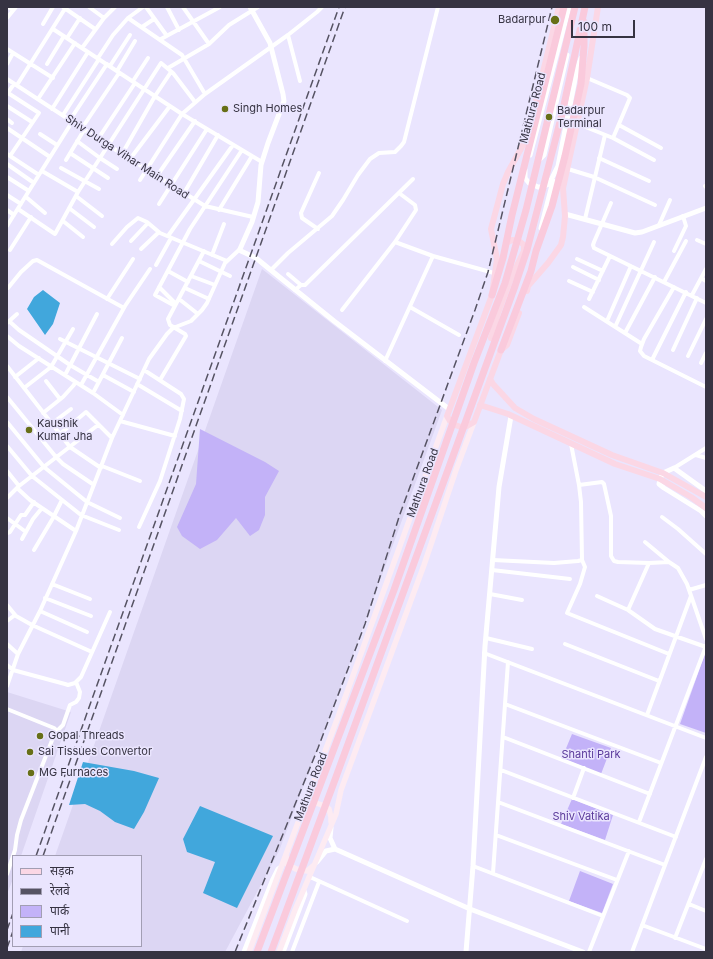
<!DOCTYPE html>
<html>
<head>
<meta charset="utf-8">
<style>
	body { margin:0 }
	#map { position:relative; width:713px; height:959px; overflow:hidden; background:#eae5fe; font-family:Inter,"Noto Sans Devanagari",sans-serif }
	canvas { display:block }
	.frame { position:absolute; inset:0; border:8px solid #363342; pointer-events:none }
	.legend { position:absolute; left:12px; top:855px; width:130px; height:92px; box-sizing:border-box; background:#eae5fe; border:1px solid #a29eb3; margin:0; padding:5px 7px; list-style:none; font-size:12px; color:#363342 }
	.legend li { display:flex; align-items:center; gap:8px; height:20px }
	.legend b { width:20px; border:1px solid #a29eb3 }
	.scale { position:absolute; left:571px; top:20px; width:64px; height:18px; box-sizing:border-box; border:2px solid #363342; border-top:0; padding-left:5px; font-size:12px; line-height:14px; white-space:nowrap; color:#363342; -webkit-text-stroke:3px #eae5fe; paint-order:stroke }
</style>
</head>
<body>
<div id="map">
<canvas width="713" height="959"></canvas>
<div class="frame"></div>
<ul class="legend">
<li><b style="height:5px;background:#fbd7e5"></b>सड़क</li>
<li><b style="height:5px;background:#565363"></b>रेलवे</li>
<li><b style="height:11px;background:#c3b2f8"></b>पार्क</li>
<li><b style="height:11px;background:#41a7dc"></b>पानी</li>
</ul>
<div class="scale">100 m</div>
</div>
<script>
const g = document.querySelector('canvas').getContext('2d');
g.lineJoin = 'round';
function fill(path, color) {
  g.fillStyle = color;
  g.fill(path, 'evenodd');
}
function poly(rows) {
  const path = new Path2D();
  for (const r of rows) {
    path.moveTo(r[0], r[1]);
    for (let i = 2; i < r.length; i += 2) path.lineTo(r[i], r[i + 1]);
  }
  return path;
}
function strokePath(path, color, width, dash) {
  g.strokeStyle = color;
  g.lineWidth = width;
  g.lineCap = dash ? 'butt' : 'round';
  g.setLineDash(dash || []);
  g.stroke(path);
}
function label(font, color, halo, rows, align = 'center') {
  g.font = font + ' Inter,sans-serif';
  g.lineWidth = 3;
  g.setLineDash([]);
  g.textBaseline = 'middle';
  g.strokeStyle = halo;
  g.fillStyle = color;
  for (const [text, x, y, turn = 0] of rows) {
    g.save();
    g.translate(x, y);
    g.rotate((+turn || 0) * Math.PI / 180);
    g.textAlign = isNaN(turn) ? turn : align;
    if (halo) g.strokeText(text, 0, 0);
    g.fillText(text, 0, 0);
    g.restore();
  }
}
fill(poly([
	[262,269,442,410,354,652,279,851,225,952,21,952,23,946,141,946,141,856,55,856],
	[7,692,71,712,21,856,13,856,13,879,7,894]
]), '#dcd6f3');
fill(poly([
	[200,429,265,462,279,471,265,497,265,515,259,530,250,536,236,518,217,540,200,549,182,536,177,527,196,484],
	[706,651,706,733,680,724],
	[572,734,611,748,601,774,562,758],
	[572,799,613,815,605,840,561,824],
	[580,871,613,884,602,913,569,901]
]), '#c3b2f8');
fill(poly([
	[43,290,60,303,53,324,45,335,27,309,34,297],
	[83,762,134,771,159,778,144,812,134,829,115,822,100,811,85,804,69,805],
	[200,806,273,836,237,908,203,893,215,862,187,852,183,839]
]), '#41a7dc');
strokePath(poly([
	[8,7,13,10],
	[63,7,95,29],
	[89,7,104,18],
	[146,7,167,36],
	[167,7,179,30],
	[183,7,209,44],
	[7,18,16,7],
	[128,18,182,55,205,94],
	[43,24,53,7],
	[142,27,154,19],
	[53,29,182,114,262,162],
	[288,35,300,81],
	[67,38,80,18],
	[161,39,220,7],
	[82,48,104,18,115,7],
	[7,49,53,78],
	[98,58,113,35,128,18,143,7],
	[7,64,13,53],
	[47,64,64,36],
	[110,66,130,35],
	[168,68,209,44,229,25,258,7],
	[117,71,135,41],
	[587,78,627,95,630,98,613,138],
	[7,79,108,145,205,206,253,217],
	[133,81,148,58],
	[17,85,66,7],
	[8,93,39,113,10,156],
	[7,94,14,84],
	[38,99,75,43],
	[7,106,32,122],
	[52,109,88,52],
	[63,115,99,59],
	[7,119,12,123],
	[70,120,107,64],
	[578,124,613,138,654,160],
	[619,125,661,148],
	[7,128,50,157],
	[82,128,119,73],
	[40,134,57,145],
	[98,139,135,83],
	[77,141,100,158,161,63,173,73,195,102],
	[70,153,108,178],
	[7,154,39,175],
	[122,154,155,96,171,72],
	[599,158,649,181],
	[130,159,170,106],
	[66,160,84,130],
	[7,164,34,183],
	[61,168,99,189],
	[568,169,594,177,655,205],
	[42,171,78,192],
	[157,176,195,121],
	[7,177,29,191],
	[140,180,182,114,205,94,288,35,317,12,322,7],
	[705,186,706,187],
	[184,193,218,135],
	[7,195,21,204],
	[76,196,102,216],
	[26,197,45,213],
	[611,203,594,242,593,245,594,248,706,303],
	[159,204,207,129],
	[69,208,94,227],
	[18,209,55,234,78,192,100,158,117,169],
	[7,210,14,215],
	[219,210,252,156],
	[585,219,605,135],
	[63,221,83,237],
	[659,225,670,200],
	[7,226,72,122],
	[318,229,302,218,301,213,319,173],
	[168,236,233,145],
	[697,240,706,244],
	[131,241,148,223],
	[395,242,433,256,494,273],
	[112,244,127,227,138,218,147,222,160,233,227,261],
	[141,249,159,232],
	[10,250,31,217],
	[674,251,686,226,683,216],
	[212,255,224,224],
	[577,259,603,271],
	[199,261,230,276],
	[156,265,171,238],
	[573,267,599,280],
	[271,270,288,253,332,216,343,200,358,175,370,159,379,153,395,152,401,146,404,142,438,7],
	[168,271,188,282],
	[288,274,301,285],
	[191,276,215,285],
	[701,278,706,281],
	[569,281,593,292],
	[664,282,686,241],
	[159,287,176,304],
	[674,287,644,339,641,347,640,351,644,356,706,387],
	[8,288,21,272,33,261,37,260,124,308],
	[185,288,209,299],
	[295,290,301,285,305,285,413,179],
	[692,295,706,269],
	[107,299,133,259],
	[179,299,198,314],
	[589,299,610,256],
	[175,306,155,295,190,229,242,150],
	[410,307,459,335],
	[584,307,642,344],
	[342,310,395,242,416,210,415,205,399,193],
	[9,321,19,330,70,365,99,382],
	[607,321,631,266],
	[7,323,17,314],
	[615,327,654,242],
	[625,333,655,277],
	[7,336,19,346,93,393,123,415],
	[60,339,140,379],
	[673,350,697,298],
	[688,356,706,319],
	[652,360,686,292],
	[385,361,433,256],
	[701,363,706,353],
	[7,366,70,447,101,468],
	[65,375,97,314],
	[103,375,134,392],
	[15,377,39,358],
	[160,380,186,336,185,334,170,325,168,319,204,251],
	[46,381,60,399],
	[137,384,182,411],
	[81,385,125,306,150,269],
	[24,388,51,367,73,329],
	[93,393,122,338],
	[7,397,56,457,63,464,94,485],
	[43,413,63,397,73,386,76,382],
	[120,421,175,436],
	[7,422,44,467,87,502,120,518],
	[51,424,71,409],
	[60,434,86,412,112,438],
	[7,446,32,476,81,515,119,530],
	[696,455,706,458],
	[102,466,140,481],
	[674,468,706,448],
	[7,471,19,486],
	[579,485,602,482,604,484,611,516,611,556,614,561,618,562,649,563,669,562,678,568,687,584,706,639],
	[17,488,30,500,76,531],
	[7,498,19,486,98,425],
	[662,517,678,529,706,554],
	[7,518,26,532],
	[139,527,160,481,180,419,184,399,181,394,144,370],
	[7,533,10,532,21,515,25,515,34,502],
	[22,539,33,519,42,508],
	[645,542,669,562],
	[34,550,53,518,62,500],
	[493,560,554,563,578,561,582,560,581,502,579,485,571,444],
	[582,560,585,567,580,584,567,613,669,654],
	[492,570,570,579],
	[52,584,90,599],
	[689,590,706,585],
	[490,594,522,600],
	[597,596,628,610,655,629,706,647],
	[45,598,91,616],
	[7,605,16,616,32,625,92,652],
	[628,610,649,563],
	[40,611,87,632],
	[7,621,15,615],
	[486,638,532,649],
	[7,644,18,654,7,686],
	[565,644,659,681],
	[484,653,706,738],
	[18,654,40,611,76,531,112,438,149,359,167,334,173,328,191,321,202,310,207,303,225,263,240,249],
	[7,665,13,670,65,684,68,685,75,683,81,677,110,612],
	[505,704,661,763],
	[7,709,54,728,56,730,21,820,17,835,15,850,7,874],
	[647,715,691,596],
	[56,732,63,725,70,705,76,702,79,698,80,692,76,682],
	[503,737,650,794],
	[501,770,676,837],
	[573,798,584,768],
	[498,802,665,865],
	[639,822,706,646],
	[496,835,617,880],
	[473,866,603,916],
	[493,873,508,662],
	[310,877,407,921],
	[689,904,706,911],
	[642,925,706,949],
	[675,938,706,859],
	[292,952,319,882],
	[589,952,629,851],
	[632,952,706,757]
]), '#fff', 4);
strokePath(poly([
	[250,7,270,43,283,94,284,101,268,143,261,165,258,202,252,222,240,249,241,251,256,258,267,267,334,321,449,409],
	[530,155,569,7],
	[538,161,544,155,567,55],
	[525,170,525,178,529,183,538,187,542,187,549,184,558,166,577,69,581,58],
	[565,214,635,233,642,232,706,208],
	[541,228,553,181],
	[706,491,674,468,663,473,660,479,659,484,664,488,701,511,706,516],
	[331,828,330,838,335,849,470,909,583,952],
	[317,862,326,851,335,849],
	[244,952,273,879,278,869,281,867],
	[283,952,305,894,304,891],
	[466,952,473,866,485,646,499,487,511,416]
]), '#fff', 5);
strokePath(poly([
	[302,810,310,805,316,803,322,805,329,809,331,817,331,822],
	[286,855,287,864,296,869,307,871,314,865],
	[249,952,338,717,447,416],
	[279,952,295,910,336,814,341,790,424,565,456,470,474,422]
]), '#fdebf2', 5.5);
strokePath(poly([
	[527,291,528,286,548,263,561,245,563,237,565,216,563,188,587,78,598,7],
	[519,313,507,345,501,350,474,422,467,426,461,427,455,425,450,421,447,416,492,295,497,259,491,229,503,184,508,172,523,145,528,133,559,7],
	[491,338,498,313,511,278,524,251,524,245,519,241,512,240,506,243],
	[490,379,493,384,515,408,534,419,612,455,663,473,706,497],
	[480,405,508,414,615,464,660,479,691,497,706,508]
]), '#fbd7e5', 6);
strokePath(poly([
	[492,295,503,258,512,215,564,7],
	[501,350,531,271,536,251,552,206,565,156,581,84,584,46,584,22],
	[257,952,394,590,474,363,505,283,526,210,575,7],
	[271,952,336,777,515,286,527,250,562,114,585,7]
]), '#facadc', 7);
strokePath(poly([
	[36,856,339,7],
	[43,856,345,7],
	[7,930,13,913],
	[7,948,13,931],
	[235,952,318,748,365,624,400,514,475,310,488,272,552,7]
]), '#565363', 1.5, [8, 4]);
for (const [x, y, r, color] of [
	[555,20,5,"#676f17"],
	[225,109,4,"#676f17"],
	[549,117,4,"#676f17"],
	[29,430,4,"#676f17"],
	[40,736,4,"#676f17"],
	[30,752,4,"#676f17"],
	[31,773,4,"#676f17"]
]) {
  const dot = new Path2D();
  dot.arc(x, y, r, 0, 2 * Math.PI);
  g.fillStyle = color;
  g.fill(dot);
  strokePath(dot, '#eae5fe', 1.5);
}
label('11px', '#363342', '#eae5fe', [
	["Badarpur",546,20,"right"],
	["Singh Homes",233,109],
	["Badarpur",557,111],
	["Terminal",557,124],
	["Kaushik",37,424],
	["Kumar Jha",37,437],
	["Gopal Threads",48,736],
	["Sai Tissues Convertor",38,752],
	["MG Furnaces",39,773]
], 'left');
label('11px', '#363342', '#eae5fe', [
	["Mathura Road",533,108,-75],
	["Shiv Durga Vihar Main Road",127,157,33],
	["Mathura Road",423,483,-70],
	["Mathura Road",311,787,-69]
]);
label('11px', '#5b3a9b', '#eae5fe', [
	["Shanti Park",591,755],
	["Shiv Vatika",581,817]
]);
</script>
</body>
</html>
